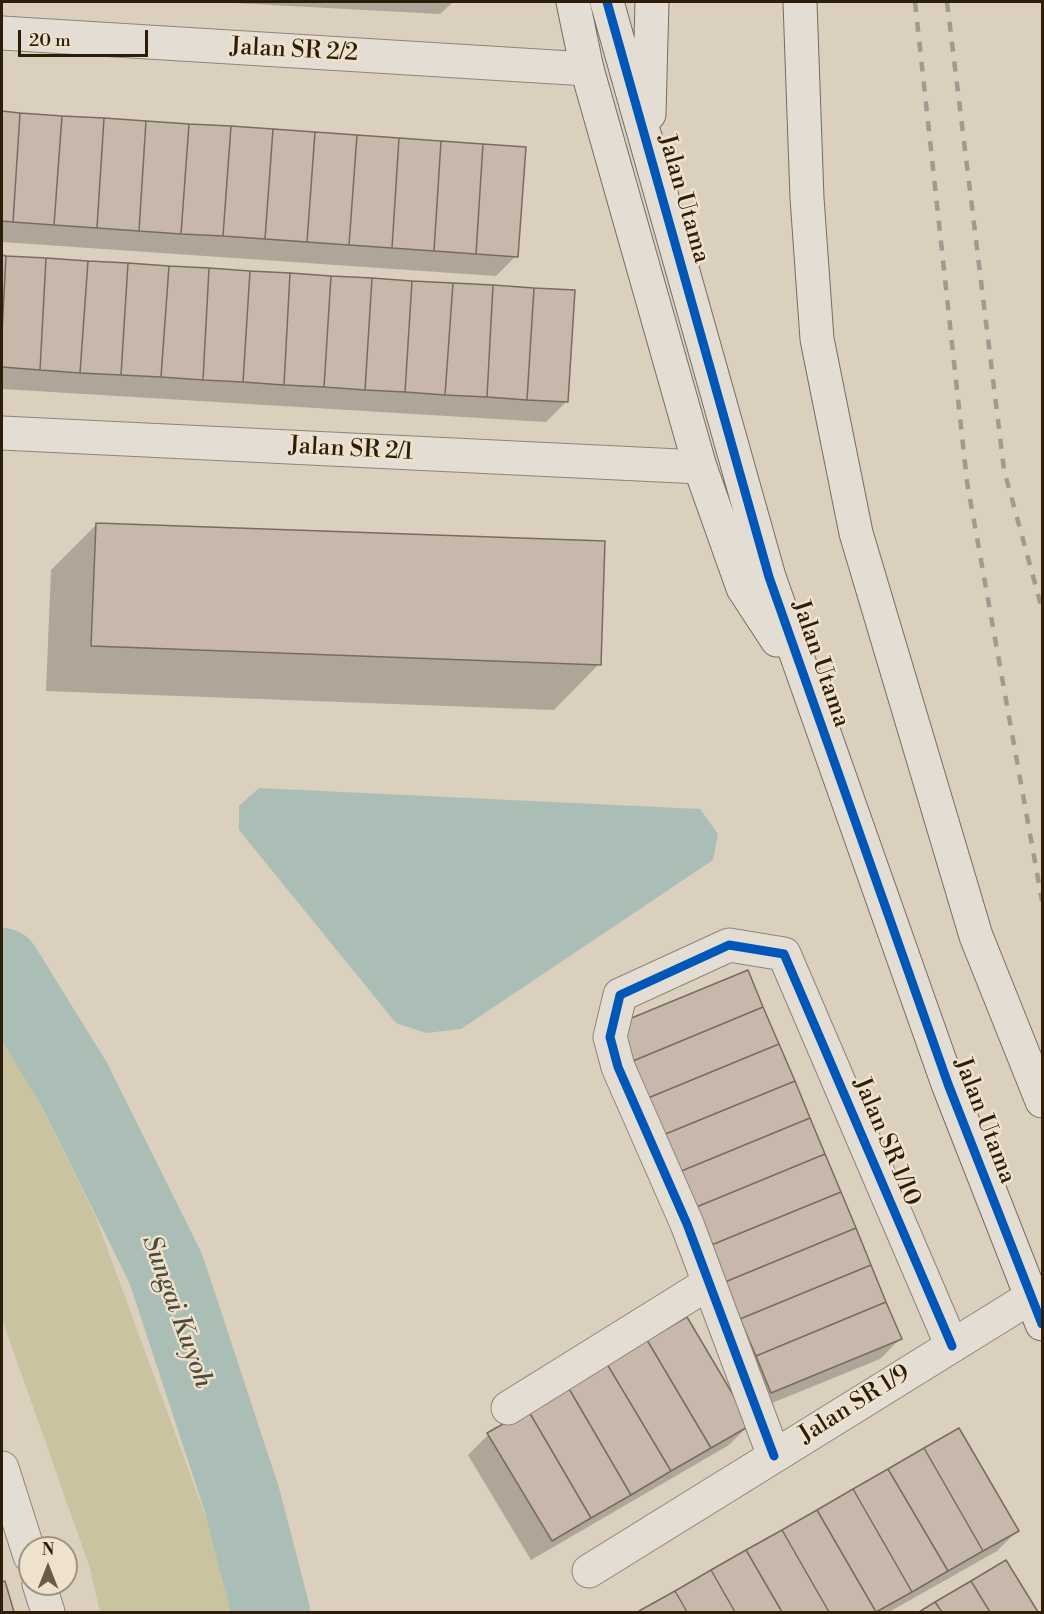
<!DOCTYPE html>
<html>
<head>
<meta charset="utf-8">
<style>
	body { margin:0 }
	#map { position:relative; width:1044px; height:1614px; overflow:hidden; background:#dbcfbe; font-family:"Libre Bodoni",serif }
	canvas { display:block }
	.frame { position:absolute; inset:0; border:3px solid #2d1d09; pointer-events:none }
	.north { position:absolute; left:18px; top:1536px; width:60px; height:60px; box-sizing:border-box; background:#efe2cd; border:2px solid #a1937f; border-radius:50%; rotate:0deg; font-size:16px; font-weight:700; line-height:24px; text-align:center; color:#2d1d09 }
	.north::after { content:''; display:block; margin:auto; width:21px; height:27px; background:#6a5b48; clip-path:polygon(50% 0,100% 100%,50% 72%,0 100%) }
	.scale { position:absolute; left:18px; top:30px; width:130px; height:27px; box-sizing:border-box; border:3px solid #2d1d09; border-top:0; padding-left:8px; font-size:18px; line-height:21px; white-space:nowrap; color:#2d1d09; -webkit-text-stroke:4px #efe2cd; paint-order:stroke }
</style>
</head>
<body>
<div id="map">
<canvas width="1044" height="1614"></canvas>
<div class="frame"></div>
<div class="north">N</div>
<div class="scale">20 m</div>
</div>
<script>
const g = document.querySelector('canvas').getContext('2d');
g.lineJoin = 'round';
function fill(path, color) {
  g.fillStyle = color;
  g.fill(path, 'evenodd');
}
function poly(rows) {
  const path = new Path2D();
  for (const r of rows) {
    path.moveTo(r[0], r[1]);
    for (let i = 2; i < r.length; i += 2) path.lineTo(r[i], r[i + 1]);
  }
  return path;
}
function strokePath(path, color, width, dash) {
  g.strokeStyle = color;
  g.lineWidth = width;
  g.lineCap = dash ? 'butt' : 'round';
  g.setLineDash(dash || []);
  g.stroke(path);
}
function label(font, color, halo, rows, align = 'center') {
  g.font = font + ' "Libre Bodoni",serif';
  g.lineWidth = 5;
  g.setLineDash([]);
  g.textBaseline = 'middle';
  g.strokeStyle = halo;
  g.fillStyle = color;
  for (const [text, x, y, turn = 0] of rows) {
    g.save();
    g.translate(x, y);
    g.rotate((+turn || 0) * Math.PI / 180);
    g.textAlign = isNaN(turn) ? turn : align;
    if (halo) g.strokeText(text, 0, 0);
    g.fillText(text, 0, 0);
    g.restore();
  }
}
fill(poly([
	[2,1026,96,1218,225,1569,234,1612,100,1612,90,1568,2,1319]
]), '#cac3a0');
fill(poly([
	[259,788,700,809,718,834,713,860,461,1029,426,1033,396,1023,239,830,239,806]
]), '#abbeb5');
fill(poly([
	[215,2,453,2,440,14],
	[2,113,524,148,516,256,496,276,2,242],
	[2,257,573,292,566,402,546,422,2,389],
	[97,524,599,664,554,710,46,691,51,570],
	[598,1046,900,1339,880,1359,750,1412],
	[749,1425,729,1445,531,1560,468,1455,488,1435],
	[959,1430,1017,1531,997,1551,889,1612,639,1612],
	[1006,1562,1036,1612,922,1612],
	[2,1583,4,1583,13,1612,2,1612]
]), '#0003');
strokePath(poly([
	[2,967,73,1082,166,1269,242,1500,271,1612]
]), '#abbeb5', 78);
const building = poly([
	[2,111,20,113,13,222,2,221,2,111],
	[20,113,62,116,54,225,13,222,20,113],
	[62,116,104,118,97,228,54,225,62,116],
	[104,118,146,121,139,231,97,228,104,118],
	[146,121,189,124,181,234,139,231,146,121],
	[189,124,231,126,223,236,181,234,189,124],
	[231,126,273,129,265,239,223,236,231,126],
	[273,129,315,132,307,242,265,239,273,129],
	[315,132,357,135,349,245,307,242,315,132],
	[357,135,399,138,392,248,349,245,357,135],
	[399,138,441,141,434,251,392,248,399,138],
	[441,141,483,144,476,254,434,251,441,141],
	[483,144,526,147,518,257,476,254,483,144],
	[2,255,6,256,2,333,2,255],
	[6,256,46,258,40,370,2,367,2,333,6,256],
	[46,258,88,261,80,373,40,370,46,258],
	[88,261,128,263,121,375,80,373,88,261],
	[128,263,169,266,161,377,121,375,128,263],
	[169,266,209,268,203,380,161,377,169,266],
	[209,268,250,271,243,382,203,380,209,268],
	[250,271,290,273,284,385,243,382,250,271],
	[290,273,331,276,324,387,284,385,290,273],
	[331,276,372,278,365,390,324,387,331,276],
	[372,278,412,281,405,392,365,390,372,278],
	[412,281,453,283,445,395,405,392,412,281],
	[453,283,493,285,487,397,445,395,453,283],
	[493,285,534,288,527,400,487,397,493,285],
	[534,288,575,290,568,402,527,400,534,288],
	[96,523,605,541,601,665,91,646,96,523],
	[748,970,763,1007,633,1061,617,1024,748,970],
	[763,1007,779,1044,648,1098,633,1061,763,1007],
	[779,1044,795,1081,663,1135,648,1098,779,1044],
	[795,1081,810,1118,679,1172,663,1135,795,1081],
	[810,1118,825,1154,694,1208,679,1172,810,1118],
	[825,1154,841,1192,709,1246,694,1208,825,1154],
	[841,1192,856,1228,725,1282,709,1246,841,1192],
	[856,1228,871,1265,740,1319,725,1282,856,1228],
	[871,1265,886,1302,756,1356,740,1319,871,1265],
	[886,1302,902,1339,771,1393,756,1356,886,1302],
	[687,1317,751,1425,711,1448,647,1340,687,1317],
	[647,1340,711,1448,671,1471,607,1364,647,1340],
	[607,1364,671,1471,631,1495,568,1387,607,1364],
	[568,1387,631,1495,591,1518,528,1410,568,1387],
	[528,1410,591,1518,552,1541,487,1433,528,1410],
	[959,1428,1019,1531,983,1551,924,1448,959,1428],
	[924,1448,983,1551,948,1571,888,1469,924,1448],
	[888,1469,948,1571,912,1592,853,1489,888,1469],
	[853,1489,912,1592,876,1612,817,1510,853,1489],
	[817,1510,876,1612,829,1612,782,1530,817,1510],
	[782,1530,829,1612,782,1612,746,1550,782,1530],
	[746,1550,782,1612,735,1612,711,1570,746,1550],
	[1006,1560,1038,1612,990,1612,971,1581,1006,1560],
	[711,1570,735,1612,687,1612,675,1591,711,1570],
	[5,1581,14,1612,2,1612,2,1582,5,1581],
	[971,1581,990,1612,942,1612,935,1602,971,1581],
	[675,1591,687,1612,640,1612,639,1611,675,1591],
	[935,1602,942,1612,919,1612,935,1602]
]);
fill(building, '#c8b7ab');
strokePath(building, '#756d61', 1.5);
const street = poly([
	[2,33,587,69],
	[2,433,700,467],
	[508,1408,709,1283],
	[774,1456,687,1224,618,1067,610,1037,620,995,729,945,784,954,952,1346],
	[2,1468,30,1556],
	[589,1571,1031,1297],
	[39,1584,48,1612]
]);
const secondary = poly([
	[573,2,587,69,700,467,743,588,777,640],
	[607,2,769,577,948,1084,1042,1324],
	[800,2,807,198,817,339,856,533,976,936,1042,1101],
	[649,114,652,2]
]);
strokePath(street, '#8e8579', 35);
strokePath(secondary, '#756d61', 35);
strokePath(street, '#e3ddd4', 33);
strokePath(secondary, '#e3ddd4', 33);
strokePath(poly([
	[915,2,967,482,1042,901],
	[947,2,1004,470,1042,609]
]), '#a09a92', 4.5, [10, 10]);
strokePath(poly([
	[607,2,769,577,948,1084,1042,1324],
	[774,1456,687,1224,618,1067,610,1037,620,995,729,945,784,954,952,1346]
]), '#0057b8', 9);
label('24px', '#2d1d09', '#efe2cd', [
	["Jalan SR 2/2",294,51,3],
	["Jalan Utama",683,199,74],
	["Jalan SR 2/1",351,450,3],
	["Jalan Utama",820,664,71],
	["Jalan Utama",984,1121,69],
	["Jalan SR 1/10",886,1142,67],
	["Jalan SR 1/9",855,1405,-32]
]);
label('italic 26px', '#4d4b3b', '#efe2cd', [
	["Sungai Kuyoh",176,1312,70]
]);
</script>
</body>
</html>
